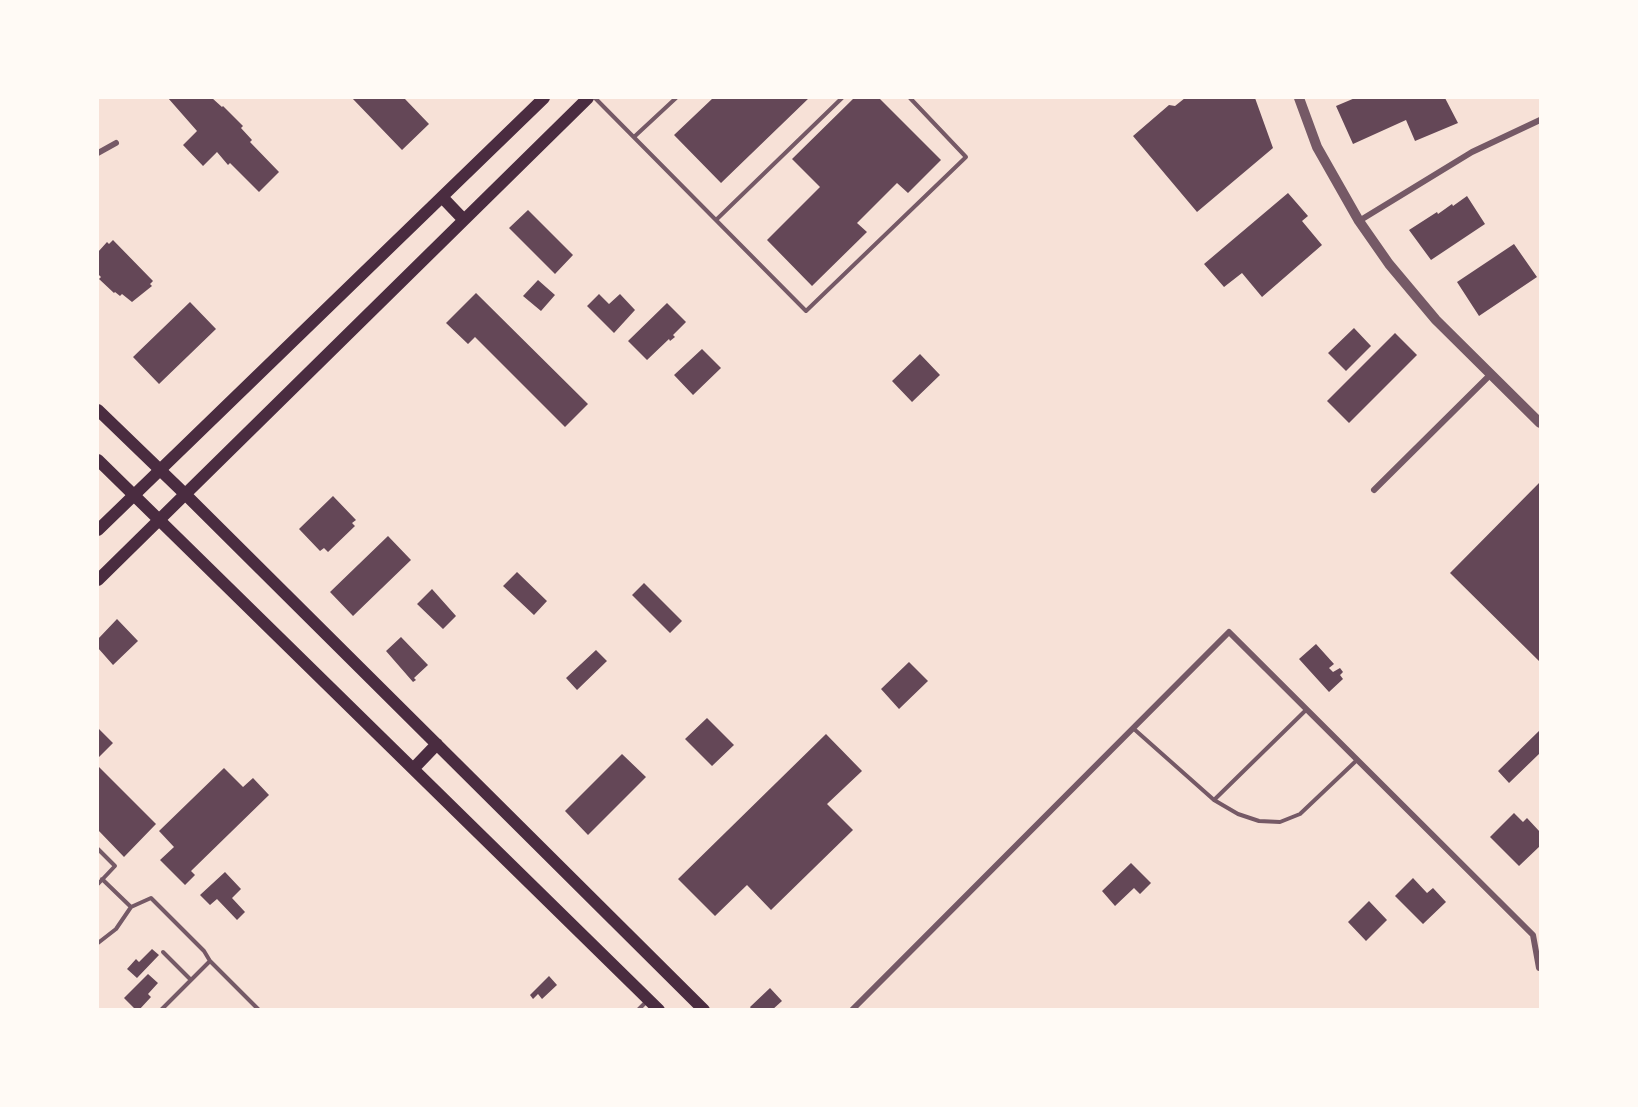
<!DOCTYPE html>
<html>
<head>
<meta charset="utf-8">
<style>
	body { margin:0 }
	#map { position:relative; width:1638px; height:1107px; overflow:hidden; background:#f7e1d7; font-family:"Roboto Condensed",sans-serif }
	canvas { display:block }
	.frame { position:absolute; inset:0; border:99px solid #fffaf5; pointer-events:none }
</style>
</head>
<body>
<div id="map">
<canvas width="1638" height="1107"></canvas>
<div class="frame"></div>
</div>
<script>
const g = document.querySelector('canvas').getContext('2d');
g.lineJoin = 'round';
function fill(path, color) {
  g.fillStyle = color;
  g.fill(path, 'evenodd');
}
function poly(rows) {
  const path = new Path2D();
  for (const r of rows) {
    path.moveTo(r[0], r[1]);
    for (let i = 2; i < r.length; i += 2) path.lineTo(r[i], r[i + 1]);
  }
  return path;
}
function strokePath(path, color, width, dash) {
  g.strokeStyle = color;
  g.lineWidth = width;
  g.lineCap = dash ? 'butt' : 'round';
  g.setLineDash(dash || []);
  g.stroke(path);
}
fill(poly([
	[168,98,212,98,222,107,223,106,243,126,241,128,252,140,250,142,279,172,259,192,230,163,228,165,217,152,203,166,183,145,197,131],
	[352,98,406,98,405,99,429,124,402,150],
	[713,98,809,98,721,183,674,135],
	[854,98,879,98,941,160,908,193,897,183,857,223,867,232,812,286,767,240,820,187,792,159],
	[1185,98,1255,98,1273,148,1197,212,1133,136,1169,105,1175,106],
	[1355,98,1445,98,1458,123,1415,141,1406,120,1353,144,1336,106],
	[1288,193,1308,216,1302,221,1322,245,1262,297,1242,273,1224,287,1204,264],
	[1467,196,1485,224,1431,260,1409,230,1437,212,1438,214,1452,204,1453,206],
	[528,210,573,255,555,274,509,228],
	[113,240,153,281,150,284,152,286,132,302,122,294,120,296,115,292,114,293,99,279,101,277,98,274,99,270,98,268,98,252,107,242,109,244],
	[1514,244,1537,277,1479,316,1457,282],
	[538,280,555,295,541,311,523,296],
	[476,293,588,404,565,427,475,337,468,344,446,323],
	[599,294,609,304,620,294,635,310,614,333,587,306],
	[190,302,216,329,159,384,133,357],
	[667,303,686,322,673,335,675,337,670,341,669,339,647,360,628,341],
	[1354,328,1371,346,1346,371,1328,353],
	[1395,333,1417,355,1349,423,1327,401],
	[702,349,721,368,693,395,674,375],
	[920,354,940,375,912,402,892,381],
	[1540,482,1540,662,1450,573],
	[333,496,356,520,352,523,355,526,328,552,324,548,320,551,299,529],
	[388,536,411,560,353,616,330,592],
	[517,572,547,601,534,615,503,586],
	[644,583,682,621,670,633,632,595],
	[432,589,456,616,443,629,417,604],
	[117,619,138,641,113,665,98,648,98,639],
	[401,637,428,665,414,678,416,680,413,682,386,651],
	[1316,644,1334,664,1329,668,1333,672,1340,668,1343,672,1340,675,1343,679,1329,692,1299,659],
	[596,650,607,661,577,690,566,678],
	[909,662,928,681,899,709,881,689],
	[707,718,734,745,712,766,685,739],
	[99,729,113,743,98,758,98,731],
	[1540,730,1540,756,1539,754,1509,783,1498,771],
	[826,734,862,771,827,804,853,830,771,910,747,885,715,916,678,879],
	[622,754,646,777,588,835,565,811],
	[98,766,156,824,124,857,98,830],
	[224,768,243,787,253,778,269,795,191,871,195,875,185,885,160,860,174,847,159,831],
	[1514,813,1523,822,1527,818,1540,832,1540,846,1519,866,1490,837],
	[1131,863,1151,883,1140,894,1134,888,1115,906,1102,891],
	[225,872,241,889,232,898,245,912,237,920,217,899,210,905,200,895],
	[1413,878,1427,893,1433,888,1446,902,1423,924,1395,896],
	[1369,901,1387,920,1366,941,1348,922],
	[152,949,159,955,137,978,127,969,136,959,139,962],
	[148,974,158,983,148,994,151,997,139,1010,136,1010,124,998],
	[549,976,557,985,542,999,538,994,533,999,530,995],
	[770,988,782,1001,772,1010,752,1010,750,1007]
]), '#644757');
strokePath(poly([
	[595,98,806,311,966,157,910,98],
	[634,137,676,98],
	[716,220,842,98],
	[1134,729,1214,800,1238,814,1259,821,1280,822,1300,814,1357,760],
	[1214,800,1306,710],
	[98,849,115,866,98,884],
	[131,907,151,898,204,951,210,961],
	[98,943,116,929,131,907,102,879],
	[163,952,191,980],
	[161,1010,210,961,259,1010],
	[638,1010,646,1002]
]), '#755966', 4);
strokePath(poly([
	[98,153,116,143],
	[1359,221,1472,152,1540,120],
	[1374,490,1491,374],
	[852,1010,1229,632,1533,935,1539,968]
]), '#755966', 6);
strokePath(poly([
	[1299,98,1317,147,1359,221,1389,264,1436,320,1540,423]
]), '#755966', 10);
strokePath(poly([
	[98,410,186,495,704,1010],
	[98,460,659,1010],
	[414,768,437,744]
]), '#4a2c40', 12);
strokePath(poly([
	[442,197,463,219],
	[98,530,544,98],
	[98,580,588,98]
]), '#4a2c40', 12);
</script>
</body>
</html>
